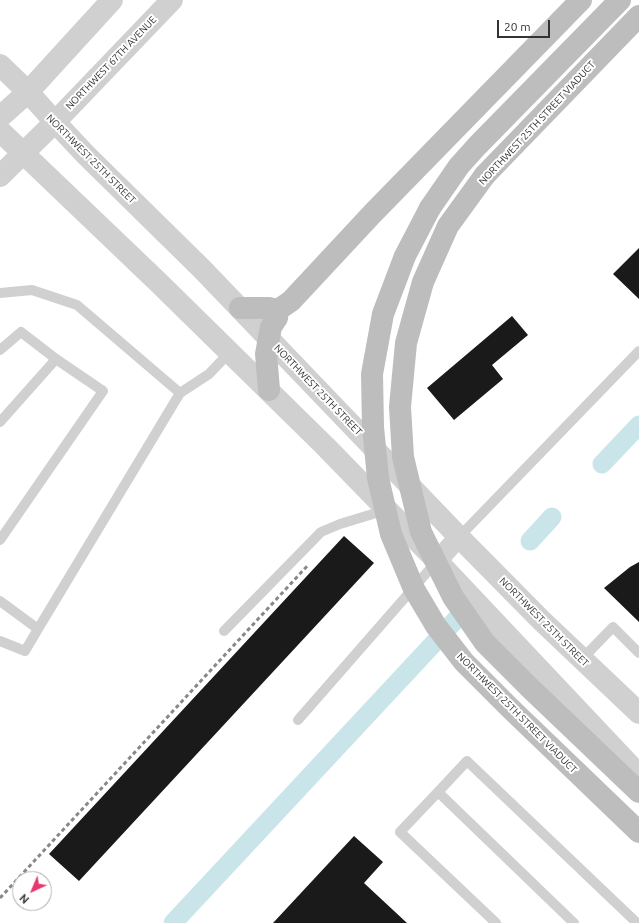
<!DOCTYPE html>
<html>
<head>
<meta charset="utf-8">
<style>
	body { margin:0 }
	#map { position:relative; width:639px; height:923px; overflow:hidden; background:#fff; font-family:Ubuntu,sans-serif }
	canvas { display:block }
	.north { position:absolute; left:12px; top:871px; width:40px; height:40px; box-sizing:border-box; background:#fff; border:1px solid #adadad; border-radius:50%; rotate:224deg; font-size:11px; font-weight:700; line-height:16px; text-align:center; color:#333 }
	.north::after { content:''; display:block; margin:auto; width:14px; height:18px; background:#e5396e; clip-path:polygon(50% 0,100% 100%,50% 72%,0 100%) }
	.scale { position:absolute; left:497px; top:20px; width:53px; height:18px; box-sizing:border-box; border:2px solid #333; border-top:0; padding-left:5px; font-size:12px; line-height:14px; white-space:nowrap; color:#333; -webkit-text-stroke:3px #fff; paint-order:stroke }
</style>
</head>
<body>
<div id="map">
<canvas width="639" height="923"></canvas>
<div class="north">N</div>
<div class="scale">20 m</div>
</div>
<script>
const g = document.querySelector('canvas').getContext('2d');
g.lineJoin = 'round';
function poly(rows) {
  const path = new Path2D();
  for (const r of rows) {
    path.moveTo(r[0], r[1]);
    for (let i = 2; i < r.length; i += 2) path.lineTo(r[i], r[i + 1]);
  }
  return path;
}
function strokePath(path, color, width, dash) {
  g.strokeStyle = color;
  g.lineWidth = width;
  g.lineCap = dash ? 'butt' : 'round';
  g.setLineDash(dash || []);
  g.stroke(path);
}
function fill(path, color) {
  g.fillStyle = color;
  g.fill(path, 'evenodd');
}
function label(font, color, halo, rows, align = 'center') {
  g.font = font + ' Ubuntu,sans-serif';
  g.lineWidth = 4;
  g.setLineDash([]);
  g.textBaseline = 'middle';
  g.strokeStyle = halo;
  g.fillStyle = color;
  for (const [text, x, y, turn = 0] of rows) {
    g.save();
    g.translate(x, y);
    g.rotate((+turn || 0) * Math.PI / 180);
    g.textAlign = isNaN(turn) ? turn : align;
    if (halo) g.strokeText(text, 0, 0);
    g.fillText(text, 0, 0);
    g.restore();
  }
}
strokePath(poly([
	[602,464,639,425],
	[530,541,552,517],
	[173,923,463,612]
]), '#c9e5ea', 19);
fill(poly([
	[639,248,639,299,613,274],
	[512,316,528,335,492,365,503,379,454,420,427,388],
	[344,536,374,563,79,881,49,854],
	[639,562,639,622,604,588,630,567],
	[354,836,383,862,364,883,407,923,273,923]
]), '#1a1a1a');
strokePath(poly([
	[0,293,32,290,77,305,180,393,209,374,230,352],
	[0,350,21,332,56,359],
	[0,422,56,359,103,391,0,540],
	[459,537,639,351],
	[0,601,38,629,180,393],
	[224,631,321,532,340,524,386,510],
	[0,641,25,651,38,629],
	[582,659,613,627,639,653],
	[298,720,437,561],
	[438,792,467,761,637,923],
	[496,923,400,832,438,792,574,923]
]), '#d0d0d0', 10);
strokePath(poly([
	[437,561,459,537]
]), '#d0d0d0', 20);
strokePath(poly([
	[0,65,28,92,55,122,86,155,202,269,459,537,541,620,639,713],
	[0,117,28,92,112,0],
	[0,131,159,283,325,446,437,561,639,775],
	[0,176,55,122,172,0]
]), '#d0d0d0', 22);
strokePath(poly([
	[485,175,639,16],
	[430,208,459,166,477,146,620,0],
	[240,308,269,308,278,310],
	[269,390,266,354,271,327,277,318,278,310,291,301,373,213,581,0]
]), '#bdbdbd', 22);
strokePath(poly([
	[0,898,309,564]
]), '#888', 3, [4, 3]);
strokePath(poly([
	[485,175,448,226,423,282,406,343,400,407,403,457,421,532,453,597,485,643,529,687,639,792],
	[430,208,405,256,383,314,372,374,373,427,378,478,391,534,414,589,436,626,464,662,511,709,639,832]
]), '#bdbdbd', 22);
label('10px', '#333', '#fff', [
	["NORTHWEST 67TH AVENUE",111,63,-46],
	["NORTHWEST 25TH STREET VIADUCT",537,123,-47],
	["NORTHWEST 25TH STREET",91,159,45],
	["NORTHWEST 25TH STREET",318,390,46],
	["NORTHWEST 25TH STREET",544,622,45],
	["NORTHWEST 25TH STREET VIADUCT",517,713,45]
]);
</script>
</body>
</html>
